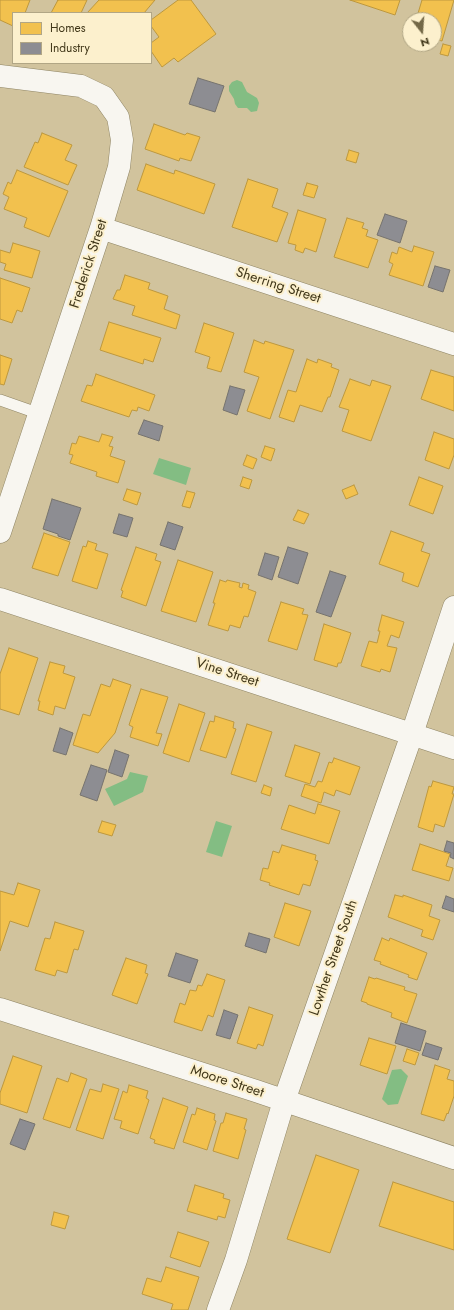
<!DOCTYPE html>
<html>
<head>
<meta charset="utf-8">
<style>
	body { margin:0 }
	#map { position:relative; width:454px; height:1310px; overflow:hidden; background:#d1c39d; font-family:Jost,sans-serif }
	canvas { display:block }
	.legend { position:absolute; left:12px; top:12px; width:140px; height:52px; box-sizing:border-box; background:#fcf0cd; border:1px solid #b1a685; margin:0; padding:5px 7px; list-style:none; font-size:12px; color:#413719 }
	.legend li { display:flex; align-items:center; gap:8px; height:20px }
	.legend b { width:20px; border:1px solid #b1a685 }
	.north { position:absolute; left:402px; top:12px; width:40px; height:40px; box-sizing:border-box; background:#fcf0cd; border:1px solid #b1a685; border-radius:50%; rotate:163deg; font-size:11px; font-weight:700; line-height:16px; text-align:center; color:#413719 }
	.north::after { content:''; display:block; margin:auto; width:14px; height:18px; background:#736847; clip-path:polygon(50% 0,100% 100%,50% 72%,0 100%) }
</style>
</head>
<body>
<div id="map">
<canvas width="454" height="1310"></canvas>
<ul class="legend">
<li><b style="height:11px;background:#f2c14e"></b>Homes</li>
<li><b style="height:11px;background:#8d8d92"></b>Industry</li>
</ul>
<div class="north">N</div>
</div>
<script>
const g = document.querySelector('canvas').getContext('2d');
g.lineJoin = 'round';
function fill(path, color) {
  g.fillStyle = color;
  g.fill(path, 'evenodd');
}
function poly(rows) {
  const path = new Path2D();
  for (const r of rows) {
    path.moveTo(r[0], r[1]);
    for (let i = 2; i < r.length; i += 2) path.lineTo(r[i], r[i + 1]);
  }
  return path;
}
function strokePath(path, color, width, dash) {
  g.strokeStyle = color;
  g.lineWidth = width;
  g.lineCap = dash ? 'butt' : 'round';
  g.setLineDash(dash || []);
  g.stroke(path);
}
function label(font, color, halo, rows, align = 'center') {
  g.font = font + ' Jost,sans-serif';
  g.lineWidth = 4;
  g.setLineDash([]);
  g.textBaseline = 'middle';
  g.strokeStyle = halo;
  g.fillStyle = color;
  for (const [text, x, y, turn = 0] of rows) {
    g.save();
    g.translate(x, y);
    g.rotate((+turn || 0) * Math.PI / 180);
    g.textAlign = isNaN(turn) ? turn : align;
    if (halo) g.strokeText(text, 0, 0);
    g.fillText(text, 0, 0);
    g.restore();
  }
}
fill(poly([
	[237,80,242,82,247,92,257,98,259,103,257,111,251,112,247,108,238,108,235,104,234,99,229,91,229,86,232,82],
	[159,458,191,468,186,485,153,474],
	[130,772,148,776,143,792,114,806,105,789,127,779],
	[216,821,232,826,222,857,206,852],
	[401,1069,408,1076,398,1104,388,1105,382,1099,392,1070]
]), '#83bd83');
const homes = poly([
	[0,0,30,0,25,13,13,13,13,26,0,20,0,0],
	[58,0,57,0,87,0,81,13,51,13,58,0],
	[99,0,155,0,144,13,87,13,99,0],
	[178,0,191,0,216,34,178,62,174,58,162,67,151,51,151,43,159,37,151,26,151,20,178,0],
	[350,0,400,0,395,15,350,0],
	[422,0,454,0,442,41,434,39,434,20,416,20,422,0],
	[422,44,431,44,429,50,421,47,422,44],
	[443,44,451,46,448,56,440,54,443,44],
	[154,124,185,135,187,133,200,137,191,161,180,158,179,161,145,149,154,124],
	[42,133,72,145,65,160,77,165,68,185,24,167,35,142,38,143,42,133],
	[349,150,359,153,356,163,346,160,349,150],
	[146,164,174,174,175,170,215,184,204,214,137,190,146,164],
	[17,170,68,191,49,237,24,227,27,218,4,209,9,197,3,194,8,182,11,184,17,170],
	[248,179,278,189,272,207,288,213,277,242,232,227,248,179],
	[307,183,318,186,314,198,303,195,307,183],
	[298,210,326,219,316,252,305,248,303,253,295,250,296,245,288,243,298,210],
	[347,218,364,223,362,228,368,230,366,236,378,240,368,268,334,257,347,218],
	[13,243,40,251,32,278,4,270,6,264,0,262,0,250,10,253,13,243],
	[414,246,434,252,423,286,389,275,393,264,389,262,392,252,397,254,399,247,412,252,414,246],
	[125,275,150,283,148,289,168,296,164,309,180,315,176,329,132,315,135,306,113,299,117,290,120,290,125,275],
	[0,278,30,288,22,312,17,310,12,323,0,319,0,278],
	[109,322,161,338,153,362,144,359,143,364,100,350,109,322],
	[204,323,234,333,221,372,207,368,210,357,195,352,204,323],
	[254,340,264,344,265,341,294,350,270,419,247,411,259,377,244,372,254,340],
	[0,355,12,359,4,385,0,384,0,355],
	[307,359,317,363,318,359,332,364,331,367,339,370,330,397,328,397,322,412,300,405,294,422,279,417,288,390,296,392,307,359],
	[431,370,454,377,454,411,421,399,431,370],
	[96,374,155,395,149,411,138,407,137,411,132,410,129,417,81,401,87,385,92,386,96,374],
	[350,379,370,386,372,380,391,386,371,441,342,431,349,410,339,407,350,379],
	[434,432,454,439,454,455,449,469,425,460,434,432],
	[102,434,113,437,109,446,113,447,110,456,125,461,118,483,96,476,97,472,70,463,73,455,69,454,72,443,76,444,79,436,99,442,102,434],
	[265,446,275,449,271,461,261,457,265,446],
	[247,455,257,459,253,469,243,465,247,455],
	[243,477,252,480,249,489,240,486,243,477],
	[419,477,443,486,433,514,409,505,419,477],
	[354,485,358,494,346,499,342,490,354,485],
	[127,489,141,493,137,505,123,500,127,489],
	[187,491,195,493,190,508,182,506,187,491],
	[298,510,309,514,304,524,293,520,298,510],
	[391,531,424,543,421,551,430,554,418,587,402,581,404,573,379,564,391,531],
	[44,533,70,542,58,576,32,568,44,533],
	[88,541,97,544,95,550,108,554,97,589,72,581,83,546,86,547,88,541],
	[136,547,157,554,155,560,161,562,146,606,121,597,123,591,121,590,136,547],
	[178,560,213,572,196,622,161,611,178,560],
	[220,580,226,582,227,580,240,583,239,587,242,588,243,583,249,585,248,589,256,592,248,617,244,616,240,628,230,625,228,631,208,625,215,603,213,603,220,580],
	[281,602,304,609,302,614,308,615,297,650,268,641,281,602],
	[382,615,404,622,399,638,391,635,387,646,397,648,390,672,381,669,380,672,361,666,369,641,377,643,380,631,378,631,382,615],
	[324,624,351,633,341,663,338,663,337,667,314,660,324,624],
	[9,648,38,658,19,715,0,709,0,674,9,648],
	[50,662,65,666,63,673,75,677,65,709,55,706,53,715,38,710,40,701,38,701,50,662],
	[113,679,131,685,115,733,98,753,73,745,83,714,90,716,101,684,110,687,113,679],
	[141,689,168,697,156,733,162,734,158,746,130,737,133,727,129,725,141,689],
	[179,704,205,713,189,762,163,753,179,704],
	[215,716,234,722,233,728,236,729,226,758,200,750,210,721,214,722,215,716],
	[247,724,272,732,256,782,231,774,247,724],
	[295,745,320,753,310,784,285,776,295,745],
	[334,758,360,767,350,795,336,790,334,796,324,792,321,803,301,796,305,784,315,787,318,781,322,782,329,762,332,763,334,758],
	[433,781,454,787,452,794,454,794,444,827,435,824,433,832,418,827,429,786,431,787,433,781],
	[264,785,272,788,270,796,261,793,264,785],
	[318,804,340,811,329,844,281,829,289,805,315,814,318,804],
	[102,821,116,825,112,836,98,832,102,821],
	[420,844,450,854,446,866,453,868,449,881,412,870,420,844],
	[282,845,316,855,315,860,318,861,310,886,303,884,299,895,269,885,270,883,260,880,263,868,268,869,273,851,279,853,282,845],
	[18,883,40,890,28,927,10,921,0,951,0,891,14,895,18,883],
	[395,895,403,897,403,895,432,905,429,916,440,920,433,940,421,936,423,930,388,917,395,895],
	[285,903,311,911,299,946,274,937,285,903],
	[55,922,84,931,78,950,74,949,67,973,57,970,55,976,35,970,45,938,50,939,55,922],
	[382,938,389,941,390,938,427,953,417,980,408,977,409,975,380,964,381,962,374,960,382,938],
	[126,958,147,965,145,973,148,974,137,1004,112,995,126,958],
	[207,974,225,980,213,1017,208,1015,202,1031,174,1022,180,1003,185,1005,190,990,196,991,198,985,202,986,207,974],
	[369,977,375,979,376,978,405,987,404,990,417,994,407,1023,391,1017,392,1013,367,1004,367,1003,361,1001,369,977],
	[249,1007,273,1015,263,1046,258,1044,256,1049,237,1043,249,1007],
	[369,1038,396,1046,387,1074,360,1065,369,1038],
	[407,1049,419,1053,415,1065,403,1061,407,1049],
	[13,1056,42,1066,27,1113,0,1104,0,1093,13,1056],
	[435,1065,450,1070,447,1079,454,1081,454,1096,448,1114,447,1113,444,1121,421,1114,435,1065],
	[71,1073,87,1079,70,1128,43,1119,57,1078,68,1082,71,1073],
	[103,1084,119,1089,103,1139,76,1130,90,1089,101,1092,103,1084],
	[129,1085,148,1091,146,1098,149,1100,138,1134,120,1128,122,1121,114,1119,123,1091,127,1093,129,1085],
	[163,1098,188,1107,174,1149,154,1143,155,1140,150,1138,163,1098],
	[197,1108,215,1114,214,1120,216,1121,207,1150,183,1142,192,1114,195,1115,197,1108],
	[226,1113,247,1119,244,1129,246,1130,238,1159,213,1151,221,1123,223,1123,226,1113],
	[316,1155,359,1170,330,1253,287,1239,316,1155],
	[393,1182,454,1202,454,1250,379,1226,393,1182],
	[195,1185,224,1194,223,1198,230,1200,225,1218,218,1216,217,1220,187,1211,195,1185],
	[54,1212,69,1216,65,1229,51,1225,54,1212],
	[178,1232,209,1242,200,1267,170,1257,178,1232],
	[166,1267,199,1277,188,1310,171,1310,173,1304,142,1294,147,1278,161,1282,166,1267]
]);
fill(homes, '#f2c14e');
strokePath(homes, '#bd983e', 1);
const industry = poly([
	[198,78,224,86,215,112,189,104,198,78],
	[385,214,407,221,400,243,377,235,385,214],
	[435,266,450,270,443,292,428,287,435,266],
	[230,386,245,390,237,415,223,410,230,386],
	[144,420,163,426,159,441,138,434,144,420],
	[52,499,81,508,70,540,58,536,58,534,43,529,52,499],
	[119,514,133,518,127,537,113,533,119,514],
	[168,522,183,527,175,550,160,545,168,522],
	[288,547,308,553,298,584,278,577,288,547],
	[265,553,279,557,272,580,258,575,265,553],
	[330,571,346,576,331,617,316,612,330,571],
	[60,728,73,733,66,755,53,751,60,728],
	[115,750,129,755,122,777,108,772,115,750],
	[91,765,107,770,97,801,80,795,91,765],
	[447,841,454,843,454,859,450,857,451,853,444,851,447,841],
	[446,896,454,899,454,912,442,908,446,896],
	[249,933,270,939,266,953,245,946,249,933],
	[176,953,198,960,190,983,168,976,176,953],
	[224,1010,238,1015,230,1039,216,1035,224,1010],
	[401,1023,426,1031,420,1051,395,1043,401,1023],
	[426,1043,442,1048,438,1060,422,1055,426,1043],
	[20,1119,35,1124,25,1150,10,1144,20,1119]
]);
fill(industry, '#8d8d92');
strokePath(industry, '#76736e', 1);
const lane = poly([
	[0,400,40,414]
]);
const street = poly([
	[0,76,81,86,104,97,118,117,122,140,119,167,101,228,0,532],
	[101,228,454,344],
	[0,599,454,748],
	[0,1009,256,1091,454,1158],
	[218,1310,236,1260,284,1101,412,734,454,607]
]);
strokePath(lane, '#8e8464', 12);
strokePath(street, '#8e8464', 23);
strokePath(lane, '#f8f6f0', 11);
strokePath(street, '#f8f6f0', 22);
label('14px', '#413719', '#fcf0cd', [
	["Frederick Street",89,264,-72],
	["Sherring Street",278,286,18],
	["Vine Street",227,673,18],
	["Lowther Street South",334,958,-71],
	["Moore Street",227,1082,18]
]);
</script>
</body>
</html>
